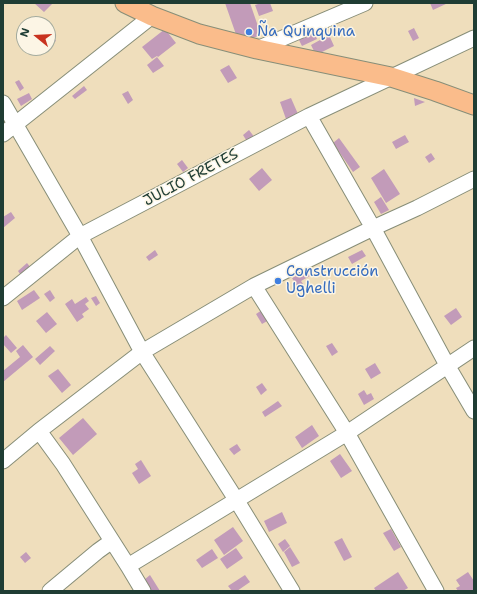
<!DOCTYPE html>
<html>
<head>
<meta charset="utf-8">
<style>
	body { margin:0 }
	#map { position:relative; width:477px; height:594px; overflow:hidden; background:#efdebc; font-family:"Shantell Sans",sans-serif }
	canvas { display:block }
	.frame { position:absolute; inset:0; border:4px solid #1f3d34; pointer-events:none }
	.north { position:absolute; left:16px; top:16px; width:40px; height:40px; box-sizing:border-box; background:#fcf5e5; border:1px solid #a4ab9e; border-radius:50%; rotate:288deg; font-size:11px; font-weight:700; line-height:16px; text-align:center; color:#1f3d34 }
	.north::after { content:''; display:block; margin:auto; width:14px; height:18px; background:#c8321e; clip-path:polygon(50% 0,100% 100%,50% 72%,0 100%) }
</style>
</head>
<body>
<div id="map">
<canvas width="477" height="594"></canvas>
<div class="frame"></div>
<div class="north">N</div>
</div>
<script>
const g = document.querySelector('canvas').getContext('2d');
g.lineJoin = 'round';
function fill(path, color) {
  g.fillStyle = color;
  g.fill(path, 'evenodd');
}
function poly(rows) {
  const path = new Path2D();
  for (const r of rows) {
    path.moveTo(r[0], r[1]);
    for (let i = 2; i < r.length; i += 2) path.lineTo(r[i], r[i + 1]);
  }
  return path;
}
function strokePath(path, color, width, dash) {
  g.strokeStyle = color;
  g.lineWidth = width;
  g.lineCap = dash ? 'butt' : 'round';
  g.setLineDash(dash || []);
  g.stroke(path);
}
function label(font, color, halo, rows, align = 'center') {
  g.font = font + ' "Shantell Sans",sans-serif';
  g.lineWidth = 3;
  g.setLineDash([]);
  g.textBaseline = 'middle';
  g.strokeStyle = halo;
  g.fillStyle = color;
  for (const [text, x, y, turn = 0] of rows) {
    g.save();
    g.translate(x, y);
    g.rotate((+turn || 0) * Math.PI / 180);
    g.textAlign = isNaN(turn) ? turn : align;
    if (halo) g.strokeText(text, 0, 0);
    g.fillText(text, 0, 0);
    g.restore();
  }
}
fill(poly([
	[34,3,53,3,44,12],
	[225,3,250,3,261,35,239,43],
	[261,3,270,3,273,11,259,16,255,5],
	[430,3,448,3,433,10],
	[414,28,419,38,413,41,408,31],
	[165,29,176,43,158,57,157,56,152,59,142,47],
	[314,32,317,39,302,46,299,40],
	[52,34,56,41,48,46,48,36],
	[329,35,334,46,316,55,311,45],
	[157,57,164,66,153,73,147,65],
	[229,65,237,78,228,83,220,70],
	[19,80,24,88,20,91,15,82],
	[84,86,87,90,75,99,72,96],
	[128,91,133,100,128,104,122,94],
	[29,93,32,99,21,106,17,99],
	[291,98,298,114,286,119,280,102],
	[414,98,425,102,415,106],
	[249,130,255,138,248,143,243,135],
	[405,135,409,142,396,149,392,142],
	[339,138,360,167,353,172,333,143],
	[431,153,435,159,429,163,425,157],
	[182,160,188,168,183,172,177,164],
	[262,168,272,180,259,191,249,179],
	[384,169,400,194,386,203,371,178],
	[381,197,389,210,381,214,374,202],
	[11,212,15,218,3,228,3,217],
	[155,250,158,255,149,261,146,257],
	[362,250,366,256,352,264,348,257],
	[27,263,31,268,22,277,18,271],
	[306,271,310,276,301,281,305,287,299,290,292,278],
	[34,290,40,298,22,310,17,301],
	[50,290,55,298,50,302,44,294],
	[96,296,100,303,96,306,91,298],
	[86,297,89,301,85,304,89,309,82,314,84,317,77,322,65,304,72,299,75,304],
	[265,308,269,320,262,324,256,314],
	[456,308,462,317,451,325,444,316],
	[47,312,57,324,46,333,36,321],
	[6,335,17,348,11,353,3,344,3,338],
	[332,343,338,352,332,356,326,346],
	[23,345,33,357,3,382,3,371,20,357,16,351],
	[50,346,55,351,40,365,35,359],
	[375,363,381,373,371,379,365,369],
	[58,369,71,385,62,393,48,376],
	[262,383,267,390,261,395,256,387],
	[364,390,367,395,371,393,374,399,364,405,358,394],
	[278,401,282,406,265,417,262,412],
	[83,418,97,434,73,455,59,438],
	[312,425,319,436,302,448,295,437],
	[237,444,241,450,234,455,229,449],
	[340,454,352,471,341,478,330,461],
	[141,460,151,476,139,484,132,473,138,469,135,464],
	[282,512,287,523,269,532,264,521],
	[233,527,243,541,224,555,214,540],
	[391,529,401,547,394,551,383,533],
	[342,538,352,557,344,561,334,542],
	[285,539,290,546,283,552,278,544],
	[290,547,300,563,292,567,284,552],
	[236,548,243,558,227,569,220,559],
	[212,549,218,558,202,568,196,560],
	[26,552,31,558,25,563,20,557],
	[398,572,408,588,403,591,376,591,374,588],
	[468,572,474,581,474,591,458,591,456,588,460,586,456,580],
	[150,575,160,591,151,591,144,580],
	[245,575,250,582,237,591,232,591,228,586]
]), '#c29bb9');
const minor = poly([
	[257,49,365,3],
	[3,103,80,236,142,352,237,501,292,591],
	[309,116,373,228,447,365,474,411],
	[3,134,152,16],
	[254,286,347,433,436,591],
	[3,298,80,236,309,116,474,38],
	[39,431,63,464,128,566,143,591],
	[3,461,39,431,142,352,254,286,373,228,417,208,474,179],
	[128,566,347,433,474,348],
	[50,591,98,551,112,541]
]);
const major = poly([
	[125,3,152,16,199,34,257,49,391,77,435,91,474,105]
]);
strokePath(minor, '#878e78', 17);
strokePath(major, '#878e78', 21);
strokePath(minor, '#fff', 15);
strokePath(major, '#fabc8b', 19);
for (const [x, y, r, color] of [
	[249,32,4,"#3f7fe0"],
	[278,281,4,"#3f7fe0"]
]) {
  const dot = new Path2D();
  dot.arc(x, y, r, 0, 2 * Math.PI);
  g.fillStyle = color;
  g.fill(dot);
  strokePath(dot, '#fcf5e5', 1.5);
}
label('15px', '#366cbe', '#fcf5e5', [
	["Ña Quinquina",257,32],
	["Construcción",286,272],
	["Ughelli",286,289]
], 'left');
label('15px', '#1f3d34', '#fcf5e5', [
	["JULIO FRETES",191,178,-28]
]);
</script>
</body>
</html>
